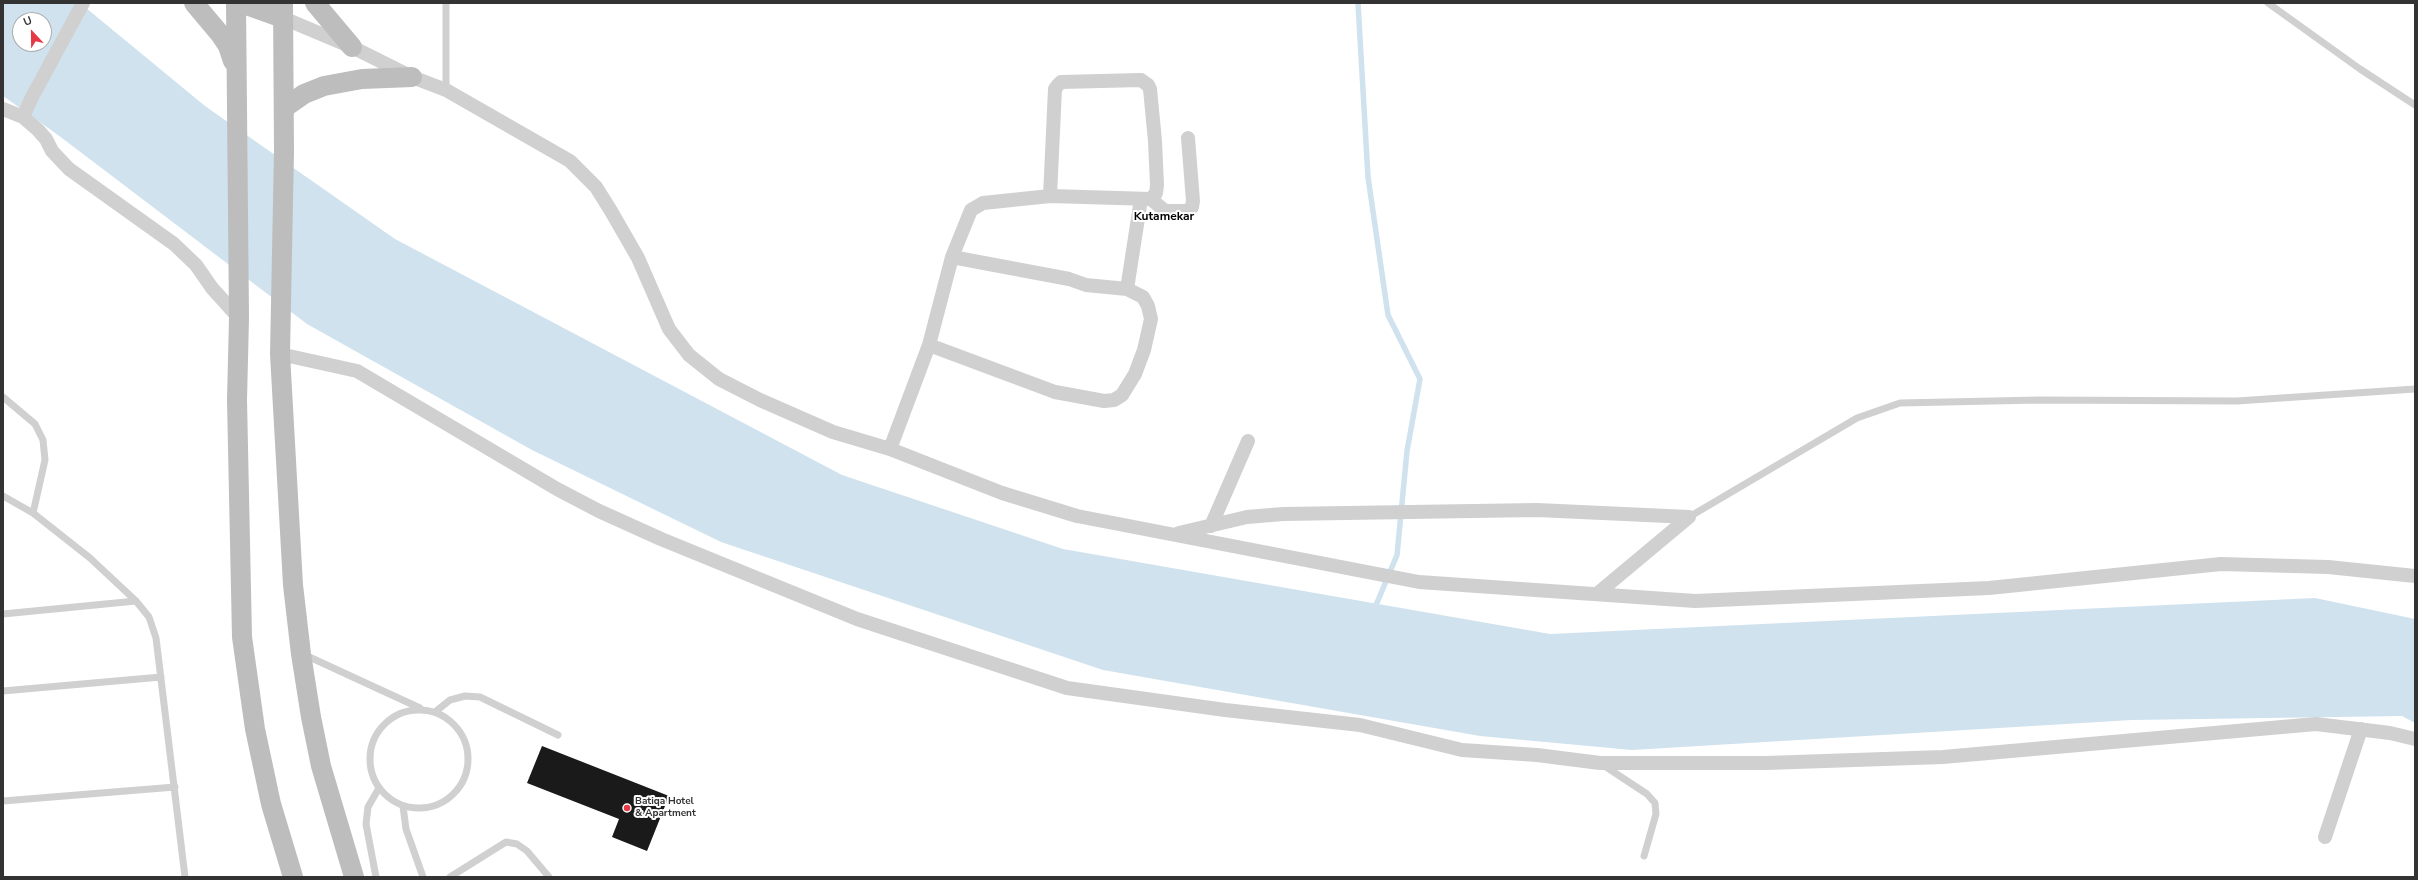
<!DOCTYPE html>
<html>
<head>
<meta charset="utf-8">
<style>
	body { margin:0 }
	#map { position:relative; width:2418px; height:880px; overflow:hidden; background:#fff; font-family:"Nunito Sans",sans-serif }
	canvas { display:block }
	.frame { position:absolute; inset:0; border:4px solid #333; pointer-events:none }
	.north { position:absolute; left:12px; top:12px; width:40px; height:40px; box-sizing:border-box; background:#fff; border:1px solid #adadad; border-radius:50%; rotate:338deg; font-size:11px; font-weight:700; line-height:16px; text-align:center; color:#333 }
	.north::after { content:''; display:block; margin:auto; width:14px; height:18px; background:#e63946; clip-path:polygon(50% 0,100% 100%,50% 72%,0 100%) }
</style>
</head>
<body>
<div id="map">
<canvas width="2418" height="880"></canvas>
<div class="frame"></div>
<div class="north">U</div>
</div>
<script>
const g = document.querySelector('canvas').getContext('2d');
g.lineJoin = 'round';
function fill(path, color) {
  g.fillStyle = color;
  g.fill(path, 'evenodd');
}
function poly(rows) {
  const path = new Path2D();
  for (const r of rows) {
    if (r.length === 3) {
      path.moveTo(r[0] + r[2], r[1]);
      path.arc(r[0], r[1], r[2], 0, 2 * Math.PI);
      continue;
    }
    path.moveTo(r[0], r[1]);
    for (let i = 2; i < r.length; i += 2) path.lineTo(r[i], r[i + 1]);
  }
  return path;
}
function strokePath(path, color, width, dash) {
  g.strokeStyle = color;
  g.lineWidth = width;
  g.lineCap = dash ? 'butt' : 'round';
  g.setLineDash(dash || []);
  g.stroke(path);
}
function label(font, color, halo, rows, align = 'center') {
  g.font = font + ' "Nunito Sans",sans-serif';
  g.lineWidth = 4;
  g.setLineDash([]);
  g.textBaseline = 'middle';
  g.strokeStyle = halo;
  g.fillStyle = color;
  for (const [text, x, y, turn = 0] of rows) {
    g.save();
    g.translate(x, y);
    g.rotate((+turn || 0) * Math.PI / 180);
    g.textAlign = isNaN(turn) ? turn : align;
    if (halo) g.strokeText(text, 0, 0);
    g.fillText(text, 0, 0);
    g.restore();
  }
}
fill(poly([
	[3,3,80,3,205,106,395,239,842,475,1063,549,1550,634,2315,598,2415,619,2415,723,2402,716,2132,720,1632,750,1480,736,1103,670,721,542,532,450,307,324,58,135,3,96],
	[20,20,44,20,44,44,20,44]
]), '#cfe2ee');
strokePath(poly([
	[1358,3,1368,177,1388,315,1420,379,1407,451,1397,555,1374,610]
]), '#cfe2ee', 5.5);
fill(poly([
	[542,746,669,796,647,851,612,837,619,819,527,783]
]), '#1a1a1a');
strokePath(poly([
	[446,3,446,90],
	[2268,3,2360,69,2415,105],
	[3,397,35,424,43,440,45,460,33,513],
	[3,496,33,513,90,558,136,601,149,617,156,638,185,877],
	[1689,517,1857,418,1900,403,2039,400,2237,401,2415,389],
	[3,614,136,601],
	[305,655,420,708],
	[3,691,161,677],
	[419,759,49],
	[435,712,450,700,465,696,480,697,558,735],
	[1603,765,1647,794,1655,803,1656,814,1644,856],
	[3,801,175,787],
	[403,806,406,829,423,877],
	[376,877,366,824,368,807,379,788],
	[450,877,506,842,517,844,527,851,549,877]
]), '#d0d0d0', 7);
strokePath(poly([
	[283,18,352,47,412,77,446,90,570,161,596,187,611,211,638,258,669,329,689,355,719,379,760,400,833,432,890,449,1002,493,1077,516,1419,582,1695,601,1989,588,2221,564,2328,567,2415,576],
	[3,109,23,117,38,130,46,139,52,151,69,169,174,244,196,265,212,288,239,318],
	[23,117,31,99,83,3],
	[1050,196,1055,89,1058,85,1061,82,1141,80,1148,85,1150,89,1155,141,1157,185,1156,193,1151,199],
	[1127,289,1141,199],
	[929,345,1055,392,1104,401,1114,400,1122,395,1135,374,1144,350,1151,319,1148,306,1143,297,1127,289,1086,285,1069,279,952,257],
	[280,354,357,371,557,489,599,511,661,539,857,619,1067,688,1225,710,1360,725,1462,750,1537,755,1600,763,1766,763,1943,757,2316,724,2390,733,2415,739],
	[890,449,929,345,952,257,971,210,983,203,1050,196,1151,199,1165,211,1187,211,1192,207,1193,201,1188,138],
	[1211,526,1248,441],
	[1179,533,1247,517,1283,514,1537,510,1689,517],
	[1598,593,1689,517],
	[2325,837,2361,729]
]), '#d0d0d0', 14);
strokePath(poly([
	[194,3,220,34,228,46,233,61],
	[236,3,239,318,237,400,242,637,255,729,271,804,293,877],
	[241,3,283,18],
	[283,3,284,151,280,354,293,585,301,654,311,717,321,766,354,877],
	[315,3,352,47],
	[284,108,304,94,324,86,362,79,412,77]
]), '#bdbdbd', 20);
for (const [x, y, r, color] of [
	[627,808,4,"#e63946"]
]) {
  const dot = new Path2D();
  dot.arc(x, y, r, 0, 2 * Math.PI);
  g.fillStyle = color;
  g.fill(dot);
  strokePath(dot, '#fff', 1.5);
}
label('bold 10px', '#333', '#fff', [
	["Batiqa Hotel",635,802],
	["& Apartment",635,814]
], 'left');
label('bold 12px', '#000', '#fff', [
	["Kutamekar",1164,217]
]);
</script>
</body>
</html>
